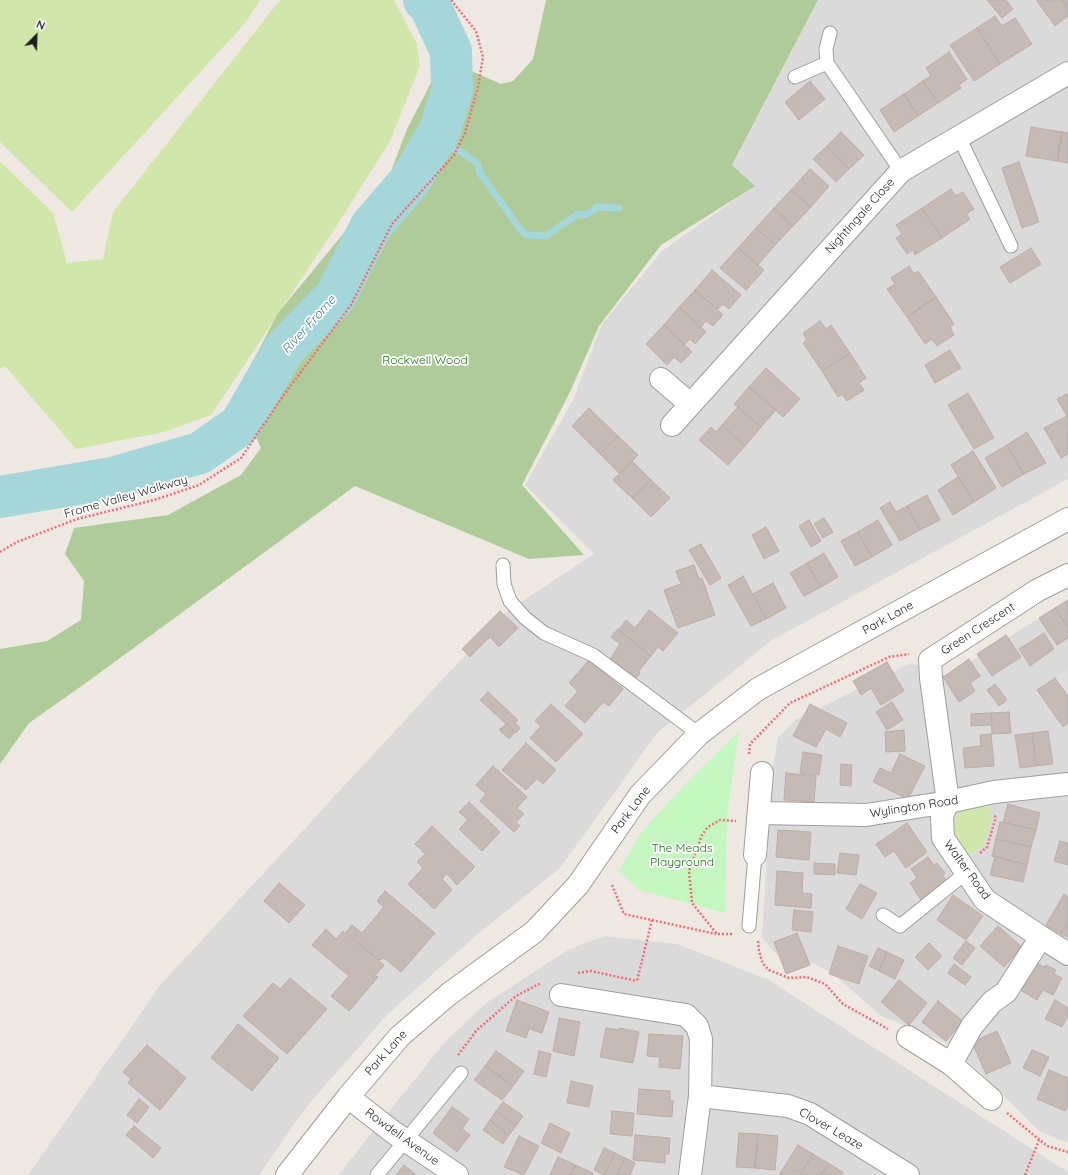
<!DOCTYPE html>
<html>
<head>
<meta charset="utf-8">
<style>
	body { margin:0 }
	#map { position:relative; width:1068px; height:1175px; overflow:hidden; background:#eee8e3; font-family:Quicksand,sans-serif }
	canvas { display:block }
	.north { position:absolute; left:16px; top:16px; width:40px; height:40px; -webkit-text-stroke:3px #fff; paint-order:stroke; rotate:23deg; font-size:11px; font-weight:700; line-height:16px; text-align:center; color:#1d1d1d }
	.north::after { content:''; display:block; margin:auto; width:14px; height:18px; background:#1d1d1d; clip-path:polygon(50% 0,100% 100%,50% 72%,0 100%) }
</style>
</head>
<body>
<div id="map">
<canvas width="1068" height="1175"></canvas>
<div class="north">N</div>
</div>
<script>
const g = document.querySelector('canvas').getContext('2d');
g.lineJoin = 'round';
function fill(path, color) {
  g.fillStyle = color;
  g.fill(path, 'evenodd');
}
function poly(rows) {
  const path = new Path2D();
  for (const r of rows) {
    path.moveTo(r[0], r[1]);
    for (let i = 2; i < r.length; i += 2) path.lineTo(r[i], r[i + 1]);
  }
  return path;
}
function strokePath(path, color, width, dash) {
  g.strokeStyle = color;
  g.lineWidth = width;
  g.lineCap = dash ? 'butt' : 'round';
  g.setLineDash(dash || []);
  g.stroke(path);
}
function label(font, color, halo, rows, align = 'center') {
  g.font = font + ' Quicksand,sans-serif';
  g.lineWidth = 3.5;
  g.setLineDash([]);
  g.textBaseline = 'middle';
  g.strokeStyle = halo;
  g.fillStyle = color;
  for (const [text, x, y, turn = 0] of rows) {
    g.save();
    g.translate(x, y);
    g.rotate((+turn || 0) * Math.PI / 180);
    g.textAlign = isNaN(turn) ? turn : align;
    if (halo) g.strokeText(text, 0, 0);
    g.fillText(text, 0, 0);
    g.restore();
  }
}
fill(poly([
	[818,0,1068,0,1068,479,772,640,657,733,560,868,478,934,389,1013,307,1106,259,1175,28,1175,162,983,503,614,594,554,525,485,574,398,602,324,662,251,754,186,732,166],
	[1068,600,1068,1143,1039,1131,977,1069,943,1041,881,1016,831,972,812,963,774,952,762,937,772,775,778,738,795,720,911,663,947,676],
	[605,936,677,944,767,979,1068,1172,1068,1175,338,1175,445,1042,486,1003,568,950]
]), '#dbdada');
fill(poly([
	[0,0,260,0,246,22,72,212,0,142],
	[280,0,394,0,417,44,420,66,390,141,332,233,211,415,164,432,76,449,5,366,0,369,0,161,53,213,67,263,103,259,113,212],
	[989,800,991,822,983,846,967,856,955,838,953,827,957,814,966,807]
]), '#d1e6aa');
fill(poly([
	[546,0,818,0,732,165,755,186,661,245,599,326,570,392,522,485,584,555,529,559,355,486,83,685,29,723,0,764,0,649,47,641,81,620,84,581,65,554,74,528,168,515,241,475,261,448,236,394,278,313,357,217,391,171,407,129,432,81,467,69,501,84,513,81,533,59]
]), '#afcb99');
fill(poly([
	[739,731,727,814,725,913,639,890,619,871,640,834,684,785]
]), '#c4f7c0');
fill(poly([
	[1068,669,1068,696,1055,678]
]), '#ddd');
strokePath(poly([
	[435,138,463,153,478,164,480,173,520,229,526,235,546,236,576,215,588,214,597,207,619,208]
]), '#a4d6da', 7);
strokePath(poly([
	[0,497,112,478,200,453,240,425,284,349,335,297,371,226,410,181,440,130,452,90,451,51,429,4,424,0]
]), '#a4d6da', 42);
const building = poly([
	[987,0,1006,0,1013,9,1002,18,987,0],
	[1038,0,1062,0,1068,9,1068,16,1055,26,1037,1,1038,0],
	[1062,0,1068,0,1068,9,1062,0],
	[995,16,1002,26,1015,18,1032,44,1000,64,977,28,995,16],
	[977,28,1000,64,974,81,950,45,977,28],
	[949,52,967,79,959,85,961,88,938,103,923,81,931,76,926,68,949,52],
	[810,81,825,99,799,120,785,102,810,81],
	[923,81,938,103,918,116,904,94,923,81],
	[904,94,918,116,894,132,880,110,904,94],
	[1031,127,1062,132,1057,161,1026,156,1031,127],
	[841,132,864,155,849,169,827,146,841,132],
	[1062,132,1068,133,1068,163,1057,161,1062,132],
	[827,146,849,169,836,182,813,159,827,146],
	[1019,162,1039,222,1022,228,1002,168,1019,162],
	[810,169,829,186,811,207,791,190,810,169],
	[951,189,956,196,963,192,974,209,966,214,970,219,942,238,922,208,951,189],
	[791,190,811,207,793,226,774,208,791,190],
	[774,208,793,226,775,245,756,228,774,208],
	[922,208,942,238,915,255,913,250,907,254,896,238,902,234,896,225,922,208],
	[756,228,775,245,758,265,738,248,756,228],
	[738,248,764,270,746,290,720,268,738,248],
	[1031,248,1041,264,1010,283,1000,267,1031,248],
	[909,266,914,274,918,271,936,297,907,317,887,289,895,284,891,278,909,266],
	[712,270,741,295,729,309,723,304,718,309,695,290,712,270],
	[695,290,723,315,713,326,706,321,701,327,679,307,695,290],
	[936,297,954,324,950,327,954,335,937,346,932,339,925,344,907,317,936,297],
	[679,307,706,332,695,344,690,339,684,345,664,325,679,307],
	[820,321,826,329,831,325,850,353,822,371,803,343,807,340,803,333,820,321],
	[664,325,692,352,681,363,674,357,667,365,646,344,664,325],
	[950,350,961,368,935,383,925,365,950,350],
	[850,353,866,378,859,383,864,390,847,401,842,394,838,397,822,371,850,353],
	[766,368,800,399,783,417,749,387,766,368],
	[749,387,776,410,761,427,734,404,749,387],
	[968,393,994,438,974,449,948,405,968,393],
	[1067,394,1068,395,1068,418,1057,399,1067,394],
	[738,407,761,427,745,446,722,425,738,407],
	[589,408,618,436,600,454,572,426,589,408],
	[1067,416,1068,454,1061,458,1044,428,1067,416],
	[722,425,745,446,728,465,699,440,711,427,716,432,722,425],
	[1027,432,1046,463,1024,474,1007,445,1027,432],
	[618,436,638,455,620,474,600,454,618,436],
	[1007,445,1024,474,1002,487,985,458,1007,445],
	[973,451,996,488,974,502,951,465,973,451],
	[632,461,651,480,632,498,613,480,632,461],
	[958,477,974,502,953,515,938,490,958,477],
	[651,480,670,498,651,517,632,498,651,480],
	[927,495,940,520,920,530,907,506,927,495],
	[890,502,896,512,907,506,920,530,900,541,880,508,890,502],
	[824,518,833,532,823,538,814,524,824,518],
	[809,520,821,541,811,547,799,526,809,520],
	[878,520,892,545,872,557,858,532,878,520],
	[766,527,779,551,764,559,752,535,766,527],
	[858,532,872,557,855,566,841,541,858,532],
	[701,544,721,578,710,585,689,550,701,544],
	[824,553,838,577,821,587,807,563,824,553],
	[807,563,821,587,804,596,790,573,807,563],
	[694,565,699,579,702,578,715,615,678,628,664,590,681,584,676,571,694,565],
	[743,576,766,619,751,626,728,585,743,576],
	[773,583,786,608,766,619,753,594,773,583],
	[1068,600,1068,628,1055,608,1068,600],
	[1055,608,1068,628,1068,638,1057,645,1039,618,1055,608],
	[649,610,678,633,663,651,658,647,651,656,619,630,626,620,635,628,649,610],
	[500,611,518,628,499,647,490,637,470,657,462,649,500,611],
	[618,629,651,656,638,672,640,673,634,681,609,661,620,644,611,637,618,629],
	[1044,633,1054,649,1030,666,1019,649,1044,633],
	[1006,635,1021,657,992,676,977,654,1006,635],
	[969,659,980,676,970,683,975,691,959,702,943,677,969,659],
	[589,660,623,689,609,706,603,702,585,723,565,706,578,691,569,683,589,660],
	[887,662,904,691,881,705,871,688,861,695,853,681,887,662],
	[1055,678,1068,696,1068,723,1063,727,1037,690,1055,678],
	[995,684,1007,700,999,706,987,690,995,684],
	[488,692,518,720,515,723,520,728,516,733,480,700,488,692],
	[892,702,903,720,887,730,876,712,892,702],
	[551,704,583,734,556,762,530,738,541,726,535,721,551,704],
	[810,704,847,723,840,737,826,729,816,747,793,736,810,704],
	[1009,712,1011,733,992,734,991,713,1009,712],
	[991,713,992,725,971,726,971,714,991,713],
	[506,724,515,732,509,739,499,730,506,724],
	[904,730,905,751,886,752,885,732,904,730],
	[1048,731,1053,764,1036,766,1032,733,1048,731],
	[1032,733,1036,766,1020,768,1015,735,1032,733],
	[991,734,994,766,965,768,963,748,981,746,980,735,991,734],
	[526,743,556,770,543,784,537,779,526,790,502,770,526,743],
	[803,752,822,755,819,775,800,773,803,752],
	[900,754,925,766,908,799,873,782,880,768,891,773,900,754],
	[841,764,852,765,851,786,840,785,841,764],
	[493,766,527,797,517,808,524,814,516,822,520,826,514,832,480,801,486,794,476,785,493,766],
	[786,773,816,776,814,802,784,800,786,773],
	[469,802,500,832,482,851,459,829,468,820,459,812,469,802],
	[1008,804,1040,813,1036,830,1003,822,1008,804],
	[1000,822,1036,830,1031,847,996,839,1000,822],
	[907,823,927,852,906,868,894,851,885,857,876,844,907,823],
	[432,826,475,867,457,885,447,874,442,879,452,890,434,909,408,884,423,868,417,862,425,854,415,844,432,826],
	[778,830,811,832,809,860,776,857,778,830],
	[996,839,1031,847,1027,865,992,856,996,839],
	[1060,841,1068,843,1068,865,1054,861,1060,841],
	[840,853,859,855,856,875,837,873,840,853],
	[995,856,1027,865,1023,882,990,875,995,856],
	[928,857,934,865,937,863,945,873,942,875,947,881,921,900,910,883,917,878,911,869,928,857],
	[814,863,835,864,835,875,814,874,814,863],
	[777,871,803,873,802,893,812,894,811,908,775,905,777,871],
	[279,883,305,905,289,923,264,901,279,883],
	[860,884,877,893,862,919,846,909,860,884],
	[385,891,435,933,401,972,384,958,379,960,346,932,352,925,362,933,384,907,377,901,385,891],
	[1064,894,1068,897,1068,922,1061,934,1046,925,1064,894],
	[953,895,983,916,966,940,937,920,953,895],
	[794,910,813,912,811,932,792,930,794,910],
	[1068,922,1068,937,1061,934,1068,922],
	[998,926,1022,947,1004,967,980,946,998,926],
	[326,929,336,939,343,931,384,965,375,976,378,977,349,1011,331,996,349,976,312,945,326,929],
	[797,933,810,965,786,974,774,942,797,933],
	[966,941,975,948,962,965,953,958,966,941],
	[929,943,942,956,928,970,915,957,929,943],
	[838,946,868,956,859,984,829,974,838,946],
	[878,948,887,952,879,971,869,966,878,948],
	[887,952,904,960,895,979,879,971,887,952],
	[1036,963,1044,967,1046,965,1056,970,1054,974,1062,978,1053,995,1043,990,1037,1000,1020,990,1036,963],
	[954,964,971,977,965,985,948,973,954,964],
	[290,978,327,1009,287,1054,243,1016,273,983,280,989,290,978],
	[899,980,927,1003,909,1025,881,1002,899,980],
	[517,1000,549,1012,542,1033,529,1029,526,1038,506,1031,517,1000],
	[1055,1000,1068,1008,1068,1016,1062,1027,1045,1019,1055,1000],
	[938,1001,963,1021,946,1041,922,1022,938,1001],
	[559,1018,580,1022,574,1056,553,1051,559,1018],
	[238,1024,279,1058,252,1091,211,1058,238,1024],
	[606,1028,619,1030,620,1028,639,1032,633,1063,600,1057,606,1028],
	[997,1031,1011,1063,986,1074,972,1042,997,1031],
	[649,1034,683,1036,680,1069,659,1067,660,1057,647,1056,649,1034],
	[147,1045,186,1078,160,1110,128,1083,131,1079,123,1072,147,1045],
	[1032,1050,1049,1057,1040,1076,1023,1068,1032,1050],
	[496,1051,524,1071,513,1086,485,1066,496,1051],
	[539,1051,551,1054,546,1077,534,1074,539,1051],
	[485,1066,513,1086,502,1100,474,1080,485,1066],
	[1049,1070,1068,1078,1068,1105,1065,1111,1037,1099,1049,1070],
	[571,1081,593,1086,589,1107,567,1103,571,1081],
	[639,1089,670,1091,670,1100,673,1101,672,1117,637,1114,639,1089],
	[139,1099,149,1107,137,1123,127,1115,139,1099],
	[503,1102,523,1116,516,1126,496,1111,503,1102],
	[452,1107,469,1119,462,1129,470,1135,457,1152,433,1133,452,1107],
	[496,1111,516,1126,509,1135,490,1120,496,1111],
	[612,1111,634,1113,632,1136,610,1134,612,1111],
	[490,1120,509,1135,503,1144,483,1130,490,1120],
	[550,1123,570,1133,561,1153,541,1143,550,1123],
	[134,1126,161,1148,153,1158,126,1135,134,1126],
	[739,1133,758,1134,755,1168,736,1167,739,1133],
	[758,1134,778,1136,775,1170,755,1168,758,1134],
	[635,1135,670,1138,669,1154,665,1154,665,1163,633,1160,635,1135],
	[519,1136,539,1146,524,1175,504,1167,519,1136],
	[798,1145,813,1154,800,1175,779,1175,798,1145],
	[604,1148,615,1153,604,1175,594,1170,604,1148],
	[615,1153,625,1158,617,1175,604,1175,615,1153],
	[813,1154,828,1163,821,1175,800,1175,813,1154],
	[558,1157,575,1165,571,1175,550,1175,558,1157],
	[625,1158,635,1163,630,1175,617,1175,625,1158],
	[828,1163,843,1172,841,1175,821,1175,828,1163],
	[404,1165,416,1175,396,1175,404,1165],
	[575,1165,593,1173,592,1175,571,1175,575,1165]
]);
fill(building, '#c5bab6');
strokePath(building, '#bfada6', 1);
const service = poly([
	[830,33,826,49,827,63,901,171],
	[795,77,827,63],
	[959,137,1011,246],
	[503,565,504,584,510,601,525,618,544,633,593,655,699,734],
	[883,915,900,926,967,872],
	[749,926,755,855],
	[377,1175,461,1073]
]);
const minor = poly([
	[661,379,690,404],
	[672,425,901,171,1068,73],
	[759,813,866,815,948,802,994,792,1068,784],
	[755,855,762,773],
	[1041,937,985,900,943,838,942,816,948,802,931,678,930,660,1038,590,1068,575],
	[561,995,686,1015,697,1026,701,1039,700,1096,690,1175],
	[908,1037,951,1064,991,1099],
	[951,1064,972,1026,992,1002,1006,992,1041,937,1068,954],
	[700,1096,788,1106,810,1114,908,1175],
	[348,1097,393,1132,457,1175],
	[287,1175,348,1097,400,1036,449,994,534,932,578,885,640,795,699,734,758,689,1068,519]
]);
strokePath(service, '#9e9e9e', 15);
strokePath(minor, '#9e9e9e', 24);
strokePath(poly([
	[0,552,17,542,77,519,154,500,199,485,241,458,283,396,351,305,392,224,454,155,465,133,478,87,483,57,476,31,451,0],
	[749,754,750,744,790,703,889,657,909,654],
	[980,853,987,847,995,820,995,814],
	[612,885,624,914,652,920,637,981],
	[652,920,716,934],
	[732,934,717,934,692,903,689,871,702,835,708,827,720,820,736,821],
	[758,941,759,951,763,964,769,970,789,978,807,977,825,984,843,1004,888,1029],
	[578,973,591,971,637,981],
	[458,1055,477,1030,516,996,541,983],
	[1007,1113,1047,1146,1068,1152],
	[1025,1175,1039,1140]
]), '#f46d73', 2.5, [2, 2]);
strokePath(service, '#fff', 13);
strokePath(minor, '#fff', 22);
label('12px', '#1d1d1d', '#fff', [
	["Nightingale Close",860,216,-48],
	["Frome Valley Walkway",126,497,-16],
	["Park Lane",888,618,-29],
	["Green Crescent",978,629,-33],
	["Wylington Road",914,807,-9],
	["Park Lane",631,810,-53],
	["Walter Road",967,870,54],
	["Park Lane",386,1053,-48],
	["Clover Leaze",831,1129,30],
	["Rowdell Avenue",402,1137,36]
]);
label('12px', '#16760f', '#fff', [
	["Rockwell Wood",425,360],
	["The Meads",682,848],
	["Playground",682,862]
]);
label('italic 13px', '#477c99', '#fff', [
	["River Frome",309,325,-48]
]);
</script>
</body>
</html>
